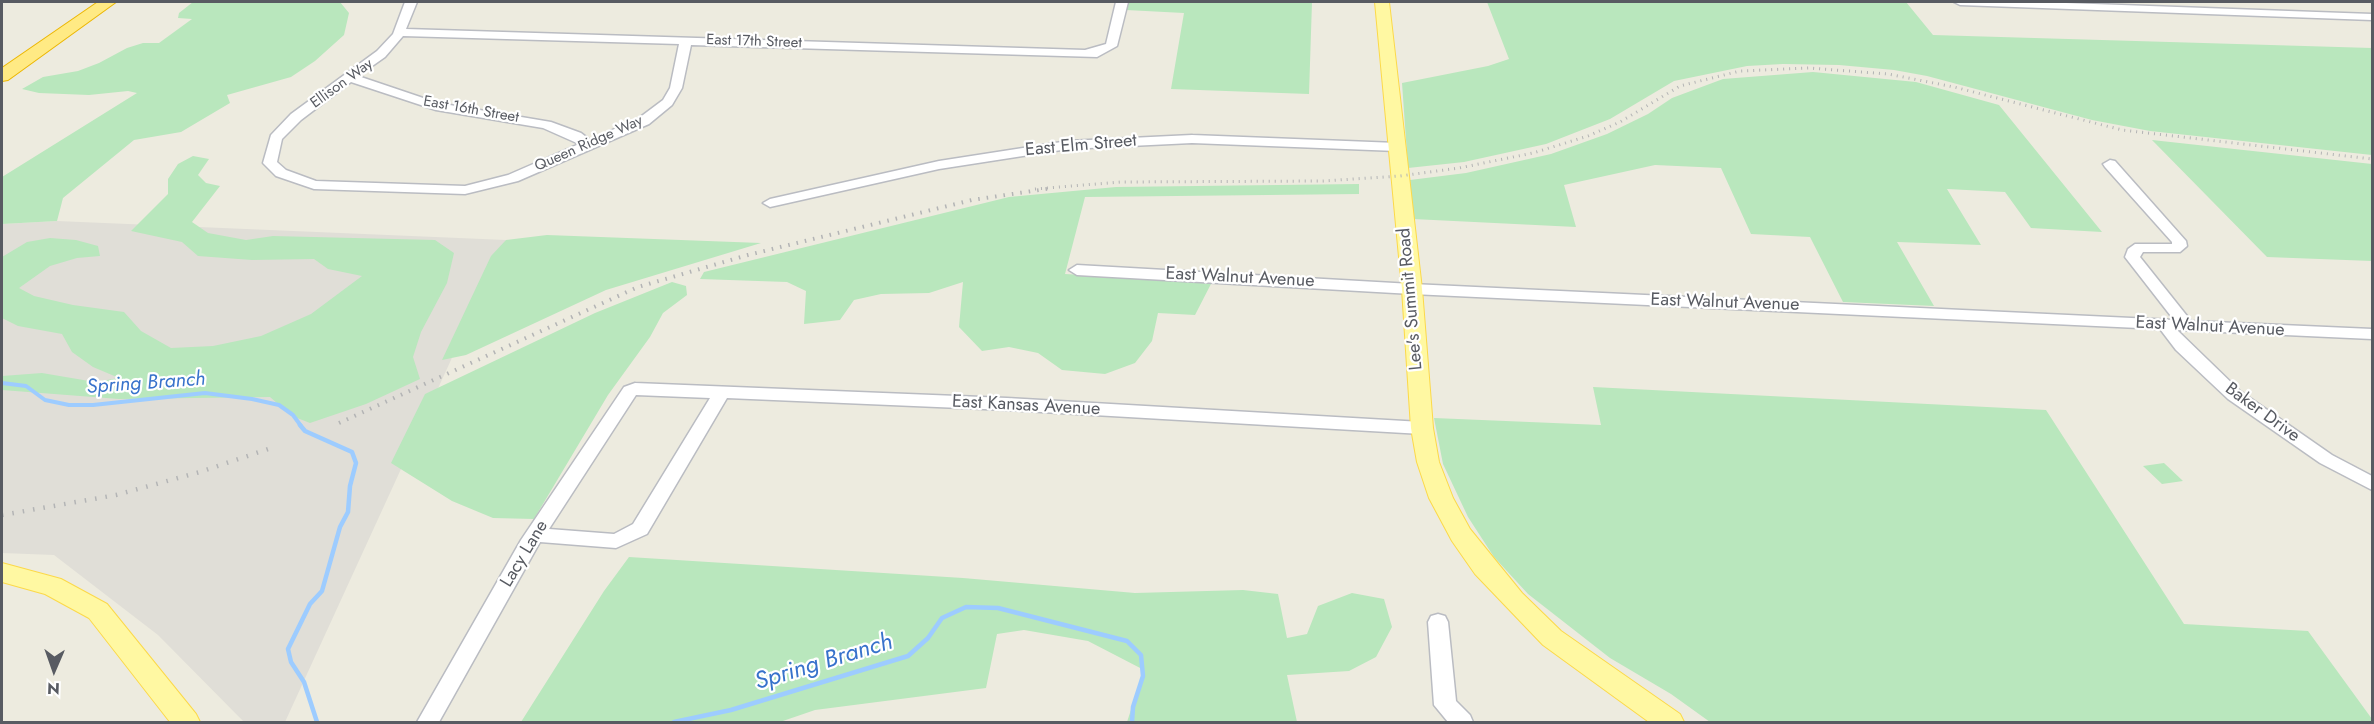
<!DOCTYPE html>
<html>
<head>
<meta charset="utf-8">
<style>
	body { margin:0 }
	#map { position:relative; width:2374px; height:724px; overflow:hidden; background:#edebdf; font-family:Jost,sans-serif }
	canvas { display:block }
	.frame { position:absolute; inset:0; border:3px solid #585b62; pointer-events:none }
	.north { position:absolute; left:24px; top:640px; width:60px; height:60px; -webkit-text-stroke:4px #fff; paint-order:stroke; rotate:182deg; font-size:16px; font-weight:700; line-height:24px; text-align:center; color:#585b62 }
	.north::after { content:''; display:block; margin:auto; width:21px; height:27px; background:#585b62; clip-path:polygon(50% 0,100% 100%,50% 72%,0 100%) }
</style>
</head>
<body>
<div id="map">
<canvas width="2374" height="724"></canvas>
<div class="frame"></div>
<div class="north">N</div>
</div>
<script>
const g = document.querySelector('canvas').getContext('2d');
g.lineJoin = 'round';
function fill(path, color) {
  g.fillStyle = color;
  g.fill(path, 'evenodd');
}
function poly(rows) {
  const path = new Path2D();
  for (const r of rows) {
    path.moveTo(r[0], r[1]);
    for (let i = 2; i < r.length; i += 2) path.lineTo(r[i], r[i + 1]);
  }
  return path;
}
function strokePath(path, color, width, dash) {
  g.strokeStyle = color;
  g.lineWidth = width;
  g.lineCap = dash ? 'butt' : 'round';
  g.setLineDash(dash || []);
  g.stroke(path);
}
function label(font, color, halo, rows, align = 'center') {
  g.font = font + ' Jost,sans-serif';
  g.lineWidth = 4.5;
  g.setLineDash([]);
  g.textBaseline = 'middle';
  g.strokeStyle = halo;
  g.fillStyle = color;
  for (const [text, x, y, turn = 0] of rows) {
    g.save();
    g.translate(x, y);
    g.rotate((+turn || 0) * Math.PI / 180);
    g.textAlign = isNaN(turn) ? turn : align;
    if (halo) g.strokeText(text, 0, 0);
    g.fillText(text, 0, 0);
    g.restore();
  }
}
fill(poly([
	[57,221,506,240,285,722,244,722,158,635,54,555,2,553,2,224]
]), '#e0ded7');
fill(poly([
	[190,2,340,2,349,13,344,35,315,61,291,77,227,95,230,103,181,132,134,140,63,198,57,221,2,224,2,177,137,93,128,91,89,95,39,93,22,89,43,77,78,71,99,63,127,48,143,43,159,43,192,19,178,18,179,13,193,2],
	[1128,2,1312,2,1309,94,1171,89,1184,13,1126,10],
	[1487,2,1906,2,1933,35,2372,48,2372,155,2150,131,2092,120,1927,76,1894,70,1839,65,1783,64,1747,66,1674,81,1610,119,1546,144,1464,162,1408,168,1402,83,1488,66,1509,59],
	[1813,72,1916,82,1999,105,2102,232,2031,228,2005,192,1947,189,1981,245,1897,242,1934,306,1843,302,1810,237,1751,234,1721,168,1655,165,1564,185,1576,227,1413,219,1410,180,1466,173,1551,154,1607,134,1648,114,1672,98,1723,79],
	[2152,140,2372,164,2372,261,2267,257],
	[193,156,209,159,198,175,206,183,220,186,192,222,208,233,246,240,273,236,435,240,454,253,447,283,421,332,413,357,420,379,366,404,310,423,292,416,270,397,119,399,2,390,2,376,42,373,95,382,119,378,93,367,72,352,62,334,18,326,2,318,2,257,27,242,50,238,76,240,98,246,100,256,77,258,50,266,19,288,34,296,73,305,124,312,141,331,171,348,213,346,261,336,311,314,362,276,328,269,314,259,252,260,198,256,182,242,131,231,168,194,168,179,178,164],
	[1359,184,1359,194,1085,197,1065,274,1212,282,1195,315,1158,313,1152,341,1135,363,1105,374,1062,370,1038,353,1009,347,982,351,959,327,963,282,929,293,881,294,854,300,840,320,804,324,806,291,787,282,700,279,704,272,1009,197,1116,187],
	[547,235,761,243,606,290,466,355,442,360,491,256,506,240],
	[672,282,686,286,687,295,663,313,650,337,608,395,534,519,493,518,452,501,391,463,425,394,595,313],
	[1593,387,2046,410,2184,624,2308,631,2372,719,2372,722,1710,722,1671,694,1610,658,1528,594,1494,557,1468,517,1443,464,1434,418,1601,425],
	[2164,463,2183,481,2162,484,2143,466],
	[629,557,963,578,1135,593,1243,590,1278,594,1287,638,1307,634,1318,606,1352,593,1384,599,1392,627,1376,657,1349,671,1287,675,1297,722,1127,722,1144,670,1088,641,1024,630,997,634,986,688,815,710,780,722,521,722,604,591]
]), '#b9e7bd');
strokePath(poly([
	[2,383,26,386,45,400,69,405,93,405,205,393,252,399,279,405,293,415,301,426]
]), '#9dccff', 4);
strokePath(poly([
	[300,425,305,431,352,452,356,463,350,486,348,512,340,527,322,591,310,604,288,649,291,662,304,682,317,722],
	[674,722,731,710,908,656,928,638,942,618,966,607,998,608,1127,641,1141,655,1143,676,1133,707,1132,722]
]), '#9dccff', 4.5);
const minor = poly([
	[405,2,417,2,406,29,1085,50,1106,44,1116,2,1128,2,1117,46,1097,57,691,45,682,88,672,105,649,124,518,181,465,194,314,189,276,176,263,163,271,135,291,114,377,51,393,34,405,2],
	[403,36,679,44,670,88,663,100,639,118,590,140,581,133,551,122,438,103,358,76,385,57,403,36],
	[351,82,436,110,543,128,579,144,508,175,465,186,316,181,286,170,277,162,282,139,301,120,351,82],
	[1954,2,2038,2,2372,14,2372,20,1960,5,1954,2],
	[1192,135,1397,143,1404,147,1397,151,1192,143,1068,149,939,169,770,207,763,203,770,199,939,161,1068,141,1192,135],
	[2110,160,2115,161,2186,241,2187,246,2180,252,2143,252,2140,257,2191,321,2372,329,2372,339,2177,330,2240,391,2332,455,2372,476,2372,490,2320,463,2228,399,2176,350,2160,329,1412,294,1077,275,1069,270,1077,265,1412,284,2174,320,2125,257,2128,249,2135,244,2172,244,2172,242,2105,167,2103,164,2110,160],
	[635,383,1007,398,1422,422,1431,428,1422,434,1007,410,727,398,647,534,616,548,540,542,439,722,417,722,521,540,624,387,635,383],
	[636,395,710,398,633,524,614,534,549,529,636,395],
	[1438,614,1445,616,1448,622,1456,701,1470,715,1473,722,1448,722,1434,705,1428,622,1431,616,1438,614]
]);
const major = poly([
	[1375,2,1389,2,1422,289,1433,428,1439,462,1453,498,1470,529,1522,593,1561,631,1680,714,1684,722,1649,722,1543,645,1475,574,1452,541,1429,498,1417,462,1411,428,1402,289,1375,2],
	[2,563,61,579,107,604,196,714,200,722,170,722,89,618,45,594,2,582,2,563]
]);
const highway = poly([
	[98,2,116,2,8,80,2,81,2,68,98,2]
]);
strokePath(minor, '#babcc2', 3);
strokePath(major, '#fcd949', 2);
strokePath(highway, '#ecb600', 2);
fill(minor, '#fff');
fill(major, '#fff8a2');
fill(highway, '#ffea84');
strokePath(poly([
	[1035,189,1121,182,1323,181,1400,176,1459,168,1533,153,1588,136,1620,122,1680,86,1740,71,1809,68,1888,74,1954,87,2122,130,2372,159]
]), '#b3b4b5', 3, [1, 5]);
strokePath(poly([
	[339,423,638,287,748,255,972,200,1053,188]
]), '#b3b4b5', 4, [1.5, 7]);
strokePath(poly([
	[2,515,116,495,200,472,274,447]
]), '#b3b4b5', 4.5, [1.5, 9]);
label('15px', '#585b62', '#fff', [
	["East 17th Street",754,42,2],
	["Ellison Way",342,84,-36],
	["East 16th Street",471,110,10],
	["Queen Ridge Way",589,144,-24]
]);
label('18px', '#585b62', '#fff', [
	["East Elm Street",1081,146,-5],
	["East Walnut Avenue",1240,278,3],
	["Lee's Summit Road",1411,299,-95],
	["East Walnut Avenue",1725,303,2],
	["East Walnut Avenue",2210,327,3],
	["East Kansas Avenue",1026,406,3],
	["Baker Drive",2262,413,36],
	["Lacy Lane",525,554,-59]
]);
label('italic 20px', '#3772cb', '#fff', [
	["Spring Branch",146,384,-4]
]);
label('italic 24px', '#3772cb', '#fff', [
	["Spring Branch",824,663,-17]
]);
</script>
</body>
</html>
